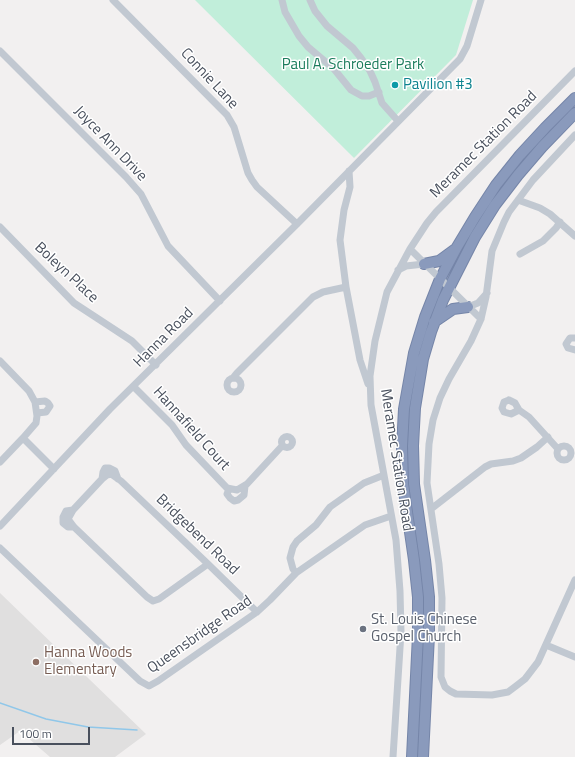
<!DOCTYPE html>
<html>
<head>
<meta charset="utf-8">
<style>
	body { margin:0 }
	#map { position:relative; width:575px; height:757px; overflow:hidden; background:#f2f0f0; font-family:"Titillium Web",sans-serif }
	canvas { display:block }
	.scale { position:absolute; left:12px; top:727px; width:78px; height:18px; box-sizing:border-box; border:2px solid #49505d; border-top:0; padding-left:5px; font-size:12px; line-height:14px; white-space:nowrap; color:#49505d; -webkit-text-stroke:3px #fff; paint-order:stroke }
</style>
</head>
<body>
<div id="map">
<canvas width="575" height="757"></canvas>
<div class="scale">100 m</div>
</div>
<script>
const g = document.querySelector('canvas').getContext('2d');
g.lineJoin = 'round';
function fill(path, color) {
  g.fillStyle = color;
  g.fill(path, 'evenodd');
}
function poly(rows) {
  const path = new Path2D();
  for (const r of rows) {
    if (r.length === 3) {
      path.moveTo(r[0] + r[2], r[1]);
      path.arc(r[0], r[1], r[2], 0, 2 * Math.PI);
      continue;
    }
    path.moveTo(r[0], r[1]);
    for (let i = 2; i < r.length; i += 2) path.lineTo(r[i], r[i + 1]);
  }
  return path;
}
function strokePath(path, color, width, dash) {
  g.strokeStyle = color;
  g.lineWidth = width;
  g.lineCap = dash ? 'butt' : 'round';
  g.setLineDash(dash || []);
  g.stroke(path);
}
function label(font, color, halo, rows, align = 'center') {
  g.font = font + ' "Titillium Web",sans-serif';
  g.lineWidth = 3;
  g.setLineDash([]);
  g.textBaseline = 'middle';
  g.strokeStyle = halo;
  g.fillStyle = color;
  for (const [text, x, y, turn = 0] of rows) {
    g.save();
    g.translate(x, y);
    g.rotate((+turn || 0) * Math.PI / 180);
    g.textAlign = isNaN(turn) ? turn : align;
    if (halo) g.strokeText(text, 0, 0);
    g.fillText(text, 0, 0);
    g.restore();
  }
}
fill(poly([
	[0,593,146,734,115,757,50,757,20,731,0,745]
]), '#e0dfdf');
fill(poly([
	[195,0,473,0,456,55,354,158]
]), '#c1eeda');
strokePath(poly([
	[0,703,46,719,88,727,137,730]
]), '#90c7e9', 1.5);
const highway = poly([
	[424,264,439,261,454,250],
	[434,322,453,309,468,307],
	[412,757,418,635,418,597,414,560,403,484,402,447,404,409,414,353,425,317,440,279,457,247,475,217,496,185,520,155,545,128,575,98],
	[423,757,429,635,429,597,425,560,414,484,413,446,415,408,423,359,431,332,443,300,475,237,495,205,518,175,542,147,575,113]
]);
strokePath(highway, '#7585a8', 12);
strokePath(poly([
	[113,0,227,115,234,127,248,173,252,180,257,187,297,224],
	[282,0,285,12,299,36,308,47,334,69,351,90,362,96,369,96,379,92],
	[310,0,315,11,327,26,353,48,361,58,370,71,375,82,382,103,398,121],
	[0,51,126,177,141,194,168,246,220,301],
	[575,135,533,180,509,212,504,222,492,251,486,297,481,319,471,341,449,379,440,398,433,420,429,444,427,483,439,564,442,598,441,677,445,687,450,691,456,694,492,695,508,692,516,686,525,679,538,662,575,580],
	[349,171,350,187,344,210,340,240,346,287,360,360,368,384],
	[518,200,540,208,550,214,575,236],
	[0,227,74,303,132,341,156,365],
	[410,249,481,319],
	[520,254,543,241,556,228,560,222],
	[398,270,406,266,424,264],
	[468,307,478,303,487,293],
	[575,338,570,338,566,344,568,348,575,350],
	[0,361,29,391,35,402,37,416,36,423,23,438,54,469],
	[233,378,237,373,313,297,323,292,346,287],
	[234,385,7],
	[134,387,172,425,186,445,227,488,237,490,247,484,282,446],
	[509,400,515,403,519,410,511,414,504,412,502,408,504,402,509,400],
	[35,402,45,401,48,403,50,406,46,412,37,413],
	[519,410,529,417,558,449],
	[287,442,5.5],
	[564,453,7],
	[0,462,23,438],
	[102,479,103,472,105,468,109,468,115,471,118,479],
	[229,489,227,494,230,498,234,501,238,500,244,495,245,486],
	[431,509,485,467,491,464,513,461,521,458,537,447,548,437],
	[73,510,66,511,63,517,63,523,68,527,73,527],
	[0,526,110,409,297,224,460,59,467,46,481,0],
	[0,548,140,681,149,686,158,681,257,612,270,600,296,573,365,525,391,516],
	[208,564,159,599,153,601,147,597,74,527,68,519,73,510,102,479,107,475,111,474,121,481,208,564,257,612],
	[296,573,293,569,290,558,293,547,297,541,316,525,330,507,364,483,384,475],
	[546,645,575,657],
	[393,757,401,632,400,591,396,540,371,405,370,376,375,341,387,292,410,249,427,223,436,212,575,71]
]), '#c1c8d1', 7);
strokePath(highway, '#8a9abc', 10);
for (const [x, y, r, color] of [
	[395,85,4,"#0f9aa8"],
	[363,629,4,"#6b7280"],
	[36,662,4,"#8d6e63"]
]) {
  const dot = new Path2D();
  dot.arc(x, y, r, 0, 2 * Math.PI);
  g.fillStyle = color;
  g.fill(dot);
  strokePath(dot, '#fff', 1.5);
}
label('15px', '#1b7c5c', '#fff', [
	["Paul A. Schroeder Park",353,65]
]);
label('15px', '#49505d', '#fff', [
	["Connie Lane",209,79,47],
	["Joyce Ann Drive",110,144,46],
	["Meramec Station Road",484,145,-45],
	["Boleyn Place",66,273,43],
	["Hanna Road",164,338,-45],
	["Hannafield Court",191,429,48],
	["Meramec Station Road",396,460,81],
	["Bridgebend Road",197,535,44],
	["Queensbridge Road",200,635,-35]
]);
label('15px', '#0d838f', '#fff', [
	["Pavilion #3",403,85]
], 'left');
label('15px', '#5b616d', '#fff', [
	["St. Louis Chinese",371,620],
	["Gospel Church",371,637]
], 'left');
label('15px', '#785e54', '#fff', [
	["Hanna Woods",44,653],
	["Elementary",44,670]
], 'left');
</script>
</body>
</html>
